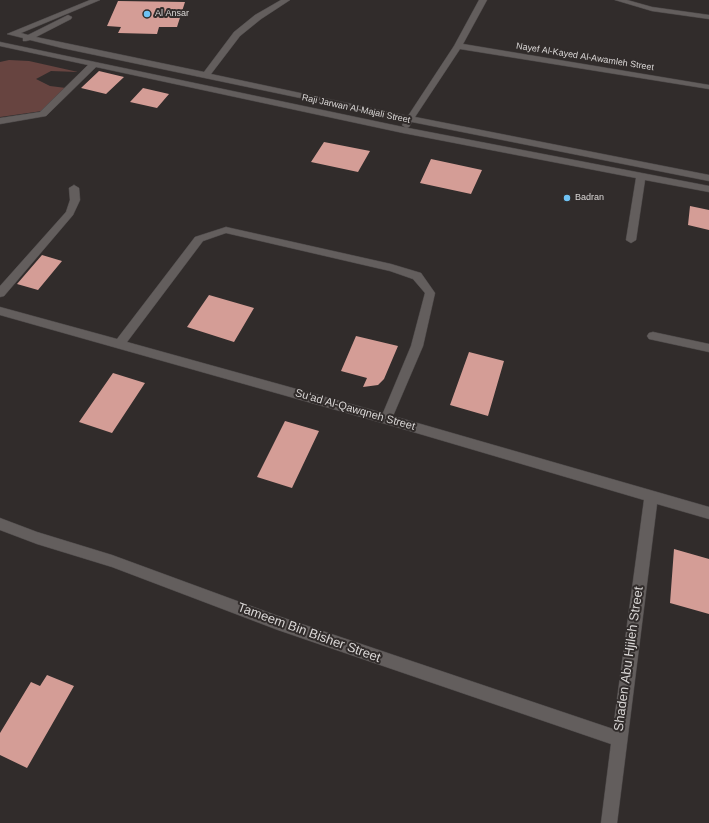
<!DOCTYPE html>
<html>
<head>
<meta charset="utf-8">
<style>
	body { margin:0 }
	canvas { display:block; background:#312c2b }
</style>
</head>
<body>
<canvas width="709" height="823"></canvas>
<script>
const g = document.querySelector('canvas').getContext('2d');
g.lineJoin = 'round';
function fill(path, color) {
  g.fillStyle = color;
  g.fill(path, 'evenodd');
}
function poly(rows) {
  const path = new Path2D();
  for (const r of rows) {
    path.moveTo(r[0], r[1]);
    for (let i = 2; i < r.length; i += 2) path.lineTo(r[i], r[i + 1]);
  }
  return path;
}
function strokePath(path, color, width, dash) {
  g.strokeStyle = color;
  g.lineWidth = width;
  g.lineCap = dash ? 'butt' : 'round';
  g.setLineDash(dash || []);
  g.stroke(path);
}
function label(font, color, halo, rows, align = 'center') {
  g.font = font + ' Helvetica,sans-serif';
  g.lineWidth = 4;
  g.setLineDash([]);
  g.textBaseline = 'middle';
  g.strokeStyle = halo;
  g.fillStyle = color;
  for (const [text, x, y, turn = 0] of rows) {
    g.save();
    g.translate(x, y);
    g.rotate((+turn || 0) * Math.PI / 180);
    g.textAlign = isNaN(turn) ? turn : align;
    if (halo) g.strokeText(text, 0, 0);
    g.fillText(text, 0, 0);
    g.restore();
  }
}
fill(poly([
	[9,60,29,61,78,72,51,71,36,79,50,86,66,88,42,111,0,117,0,62]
]), '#674440');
fill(poly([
	[118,1,185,2,177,27,159,27,157,34,118,33,121,27,107,26],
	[99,71,124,77,106,94,81,88],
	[143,88,169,94,157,108,130,102],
	[324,142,370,151,358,172,311,162],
	[431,159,482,170,471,194,420,183],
	[690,206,709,210,709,230,688,225],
	[42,255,62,261,38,290,17,284],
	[209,295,254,308,234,342,187,327],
	[356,336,398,346,384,379,378,385,363,387,367,378,341,371],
	[469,352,504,361,488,416,450,405],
	[113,373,145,383,112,433,79,422],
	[285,421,319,431,292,488,257,477],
	[674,549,709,559,709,614,670,603],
	[47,675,74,686,27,768,0,755,0,733,31,682,40,686]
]), '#d49d96');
const minor = poly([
	[90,0,100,0,21,33,28,35,68,15,72,17,71,19,36,37,204,72,234,32,255,15,281,0,290,0,261,19,240,36,211,74,408,116,454,46,479,0,487,0,463,44,709,85,709,89,460,49,415,117,709,175,709,181,412,122,409,127,406,128,402,125,405,120,62,48,30,40,26,41,23,41,23,38,7,34,90,0],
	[615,0,627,0,652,7,709,15,709,19,652,11,615,0],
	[0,42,403,127,709,186,709,192,645,180,636,240,631,243,626,240,636,178,403,133,96,67,46,116,0,124,0,118,40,112,88,65,0,46,0,42],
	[74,185,79,188,80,200,73,215,4,296,0,297,0,286,66,212,70,200,69,188,74,185],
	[226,227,391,264,421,273,435,293,423,346,393,416,709,507,709,519,657,504,617,823,601,823,611,744,278,630,112,567,37,544,0,530,0,518,37,532,112,555,278,616,613,729,644,500,386,424,0,315,0,307,117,339,195,237,226,227],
	[226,233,390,271,413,279,425,293,411,346,383,413,127,342,203,241,226,233],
	[653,332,709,344,709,352,649,339,647,336,649,333,653,332]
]);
strokePath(minor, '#4b4747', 1);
fill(minor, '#635e5d');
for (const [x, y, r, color] of [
	[147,14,4,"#6fc2f4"],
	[567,198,4,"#6fc2f4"]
]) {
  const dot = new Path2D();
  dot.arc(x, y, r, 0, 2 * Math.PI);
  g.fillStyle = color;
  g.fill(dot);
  strokePath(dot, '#312c2b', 1.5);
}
label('9px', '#dbd8d7', '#312c2b', [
	["Al Ansar",155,14],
	["Badran",575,198]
], 'left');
label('9px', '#dbd8d7', '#312c2b', [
	["Nayef Al-Kayed Al-Awamleh Street",585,57,9],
	["Raji Jarwan Al-Majali Street",356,109,12]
]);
label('11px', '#dbd8d7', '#312c2b', [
	["Su‘ad Al-Qawqneh Street",355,410,16]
]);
label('13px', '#dbd8d7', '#312c2b', [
	["Tameem Bin Bisher Street",309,633,20],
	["Shaden Abu Hjileh Street",629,659,-82]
]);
</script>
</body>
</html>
